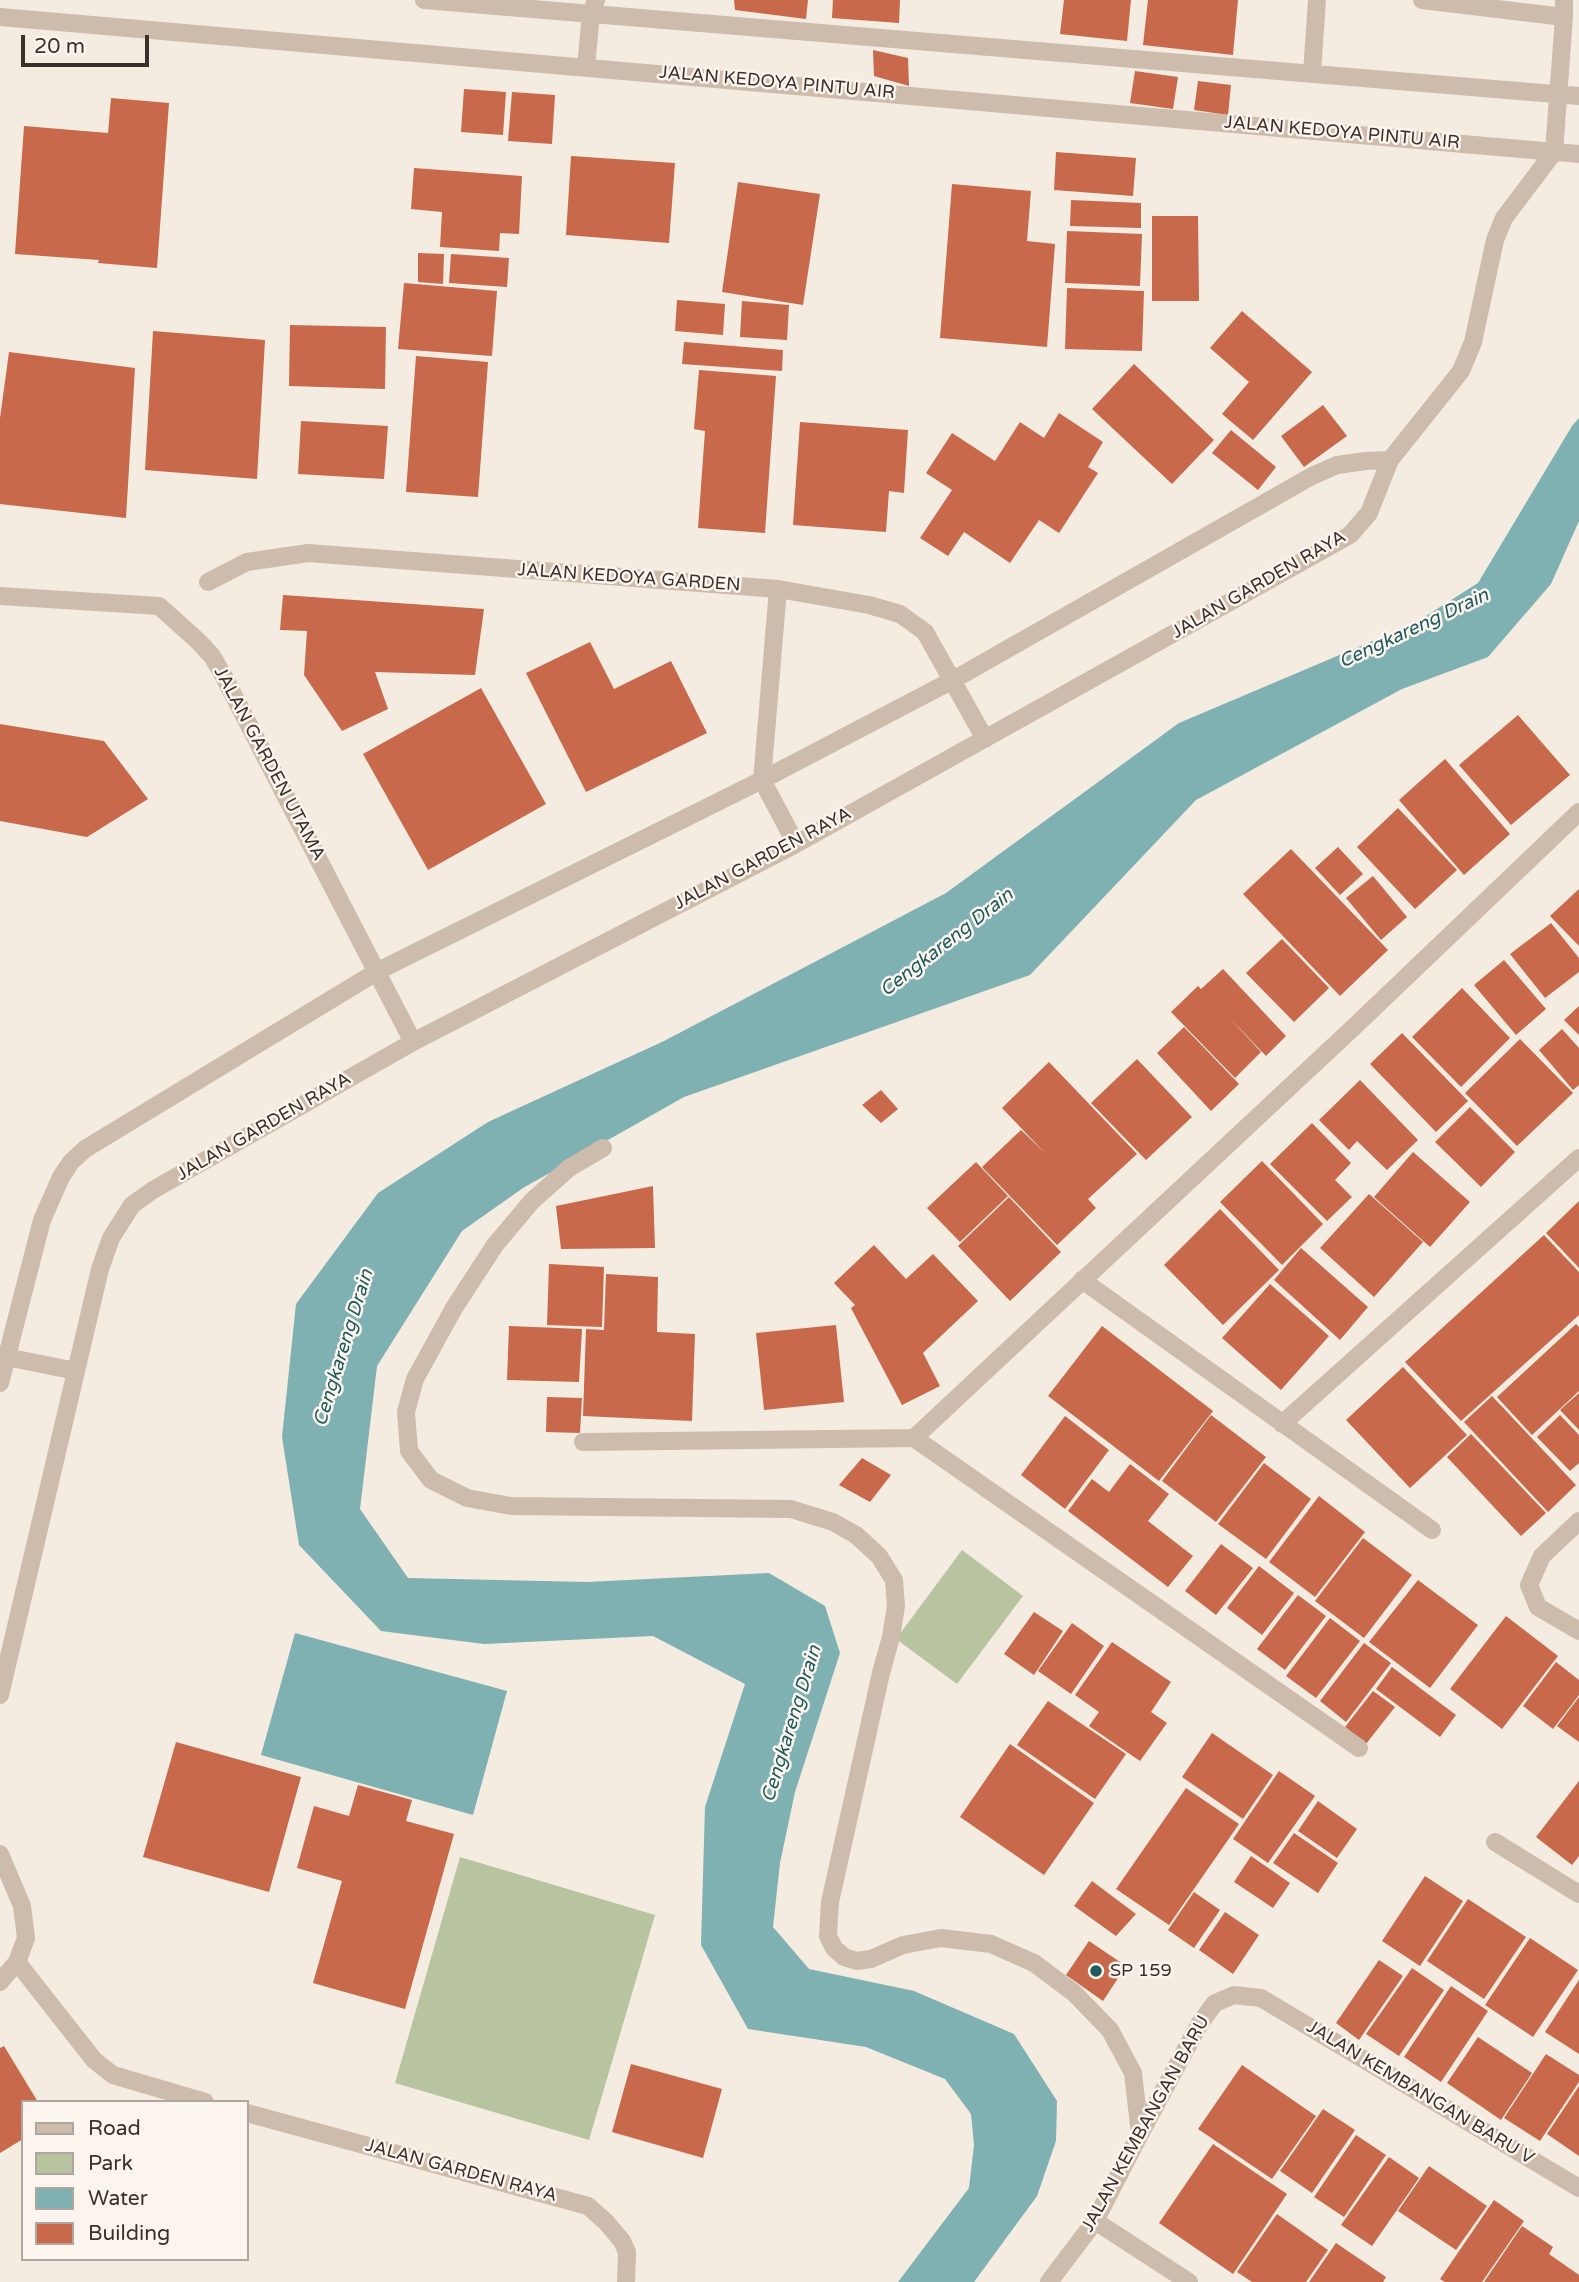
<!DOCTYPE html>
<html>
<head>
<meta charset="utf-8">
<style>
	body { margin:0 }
	#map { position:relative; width:1579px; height:2282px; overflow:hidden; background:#f4ebe1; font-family:"Varela Round",sans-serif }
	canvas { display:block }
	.legend { position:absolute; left:21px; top:2100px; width:228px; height:161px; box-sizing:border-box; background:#fbf5ee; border:2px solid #aea6a0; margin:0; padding:9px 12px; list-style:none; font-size:21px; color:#3b302b }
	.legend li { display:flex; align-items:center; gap:14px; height:35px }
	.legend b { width:35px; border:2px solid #aea6a0 }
	.scale { position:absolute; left:21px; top:35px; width:128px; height:32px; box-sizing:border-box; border:4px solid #3b302b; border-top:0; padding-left:9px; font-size:21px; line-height:24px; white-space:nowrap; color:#3b302b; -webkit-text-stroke:5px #fbf5ee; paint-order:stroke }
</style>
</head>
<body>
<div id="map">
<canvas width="1579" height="2282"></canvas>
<ul class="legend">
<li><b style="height:9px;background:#cdbbac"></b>Road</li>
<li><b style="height:19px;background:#b8c4a0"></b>Park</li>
<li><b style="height:19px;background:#7fb0b2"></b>Water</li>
<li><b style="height:19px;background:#c8694b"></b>Building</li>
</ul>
<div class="scale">20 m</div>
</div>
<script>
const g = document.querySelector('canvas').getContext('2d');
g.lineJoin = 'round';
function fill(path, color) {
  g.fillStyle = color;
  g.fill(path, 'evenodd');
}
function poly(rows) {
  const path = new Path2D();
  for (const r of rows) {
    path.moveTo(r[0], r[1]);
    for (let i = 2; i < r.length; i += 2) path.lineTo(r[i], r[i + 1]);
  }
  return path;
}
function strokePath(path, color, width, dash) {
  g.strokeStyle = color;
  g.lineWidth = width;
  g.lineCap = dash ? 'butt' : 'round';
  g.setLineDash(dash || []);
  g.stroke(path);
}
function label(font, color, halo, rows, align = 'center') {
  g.font = font + ' "Varela Round",sans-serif';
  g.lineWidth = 5;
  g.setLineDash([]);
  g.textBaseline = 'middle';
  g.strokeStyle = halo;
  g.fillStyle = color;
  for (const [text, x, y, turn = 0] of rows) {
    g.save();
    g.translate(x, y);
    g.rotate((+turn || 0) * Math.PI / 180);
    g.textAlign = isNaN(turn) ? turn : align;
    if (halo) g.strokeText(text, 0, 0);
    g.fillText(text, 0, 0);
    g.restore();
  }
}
fill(poly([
	[962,1550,1023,1596,957,1684,896,1639],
	[460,1857,655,1915,589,2140,395,2083]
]), '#b8c4a0');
fill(poly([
	[1579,418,1579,521,1551,584,1488,657,1402,689,1196,800,1030,975,684,1097,523,1188,462,1231,377,1366,360,1509,408,1578,587,1582,769,1573,825,1606,840,1653,795,1792,780,1863,773,1927,809,1969,914,1991,1014,2034,1057,2101,1056,2141,1037,2196,974,2282,898,2282,969,2188,974,2145,971,2114,945,2079,866,2047,748,2029,701,1945,705,1807,745,1684,653,1636,484,1644,381,1631,299,1545,282,1437,296,1304,378,1193,488,1122,664,1041,946,893,1179,723,1415,623,1478,583,1572,426],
	[295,1633,507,1691,473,1815,261,1755]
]), '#7fb0b2');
fill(poly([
	[734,0,808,0,806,19,735,10],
	[833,0,900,0,899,23,832,18],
	[1064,0,1131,0,1127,41,1060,34],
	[1148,0,1238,0,1233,55,1143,45],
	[873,50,908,58,909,86,874,76],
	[1135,71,1178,77,1173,109,1130,103],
	[1198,81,1231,85,1228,115,1194,110],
	[464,89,506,92,503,135,461,132],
	[512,92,555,95,552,144,508,141],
	[111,98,169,103,157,268,98,263,99,260,15,254,24,126,108,133],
	[1056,152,1136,158,1133,196,1054,190],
	[571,156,675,163,669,243,566,235],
	[414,168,522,176,519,234,500,233,499,251,440,247,442,212,411,209],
	[738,182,820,194,803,305,722,292],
	[952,184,1031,191,1027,241,1055,244,1047,347,940,338],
	[1071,200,1141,203,1141,228,1070,226],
	[1152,216,1198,216,1199,301,1152,301],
	[1067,231,1142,234,1140,286,1065,283],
	[418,253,444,254,443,284,418,282],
	[451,254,509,258,507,287,449,283],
	[404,283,497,291,492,356,398,349],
	[1067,288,1144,291,1142,351,1065,349],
	[677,300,725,304,723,335,675,331],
	[742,301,789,305,787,340,740,337],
	[1242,311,1312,372,1253,440,1222,414,1249,382,1210,348],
	[290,325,386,327,385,389,289,386],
	[153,331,265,340,257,479,145,470],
	[684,342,783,350,782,371,682,364],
	[9,352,135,368,126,518,0,504,0,418],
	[416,356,488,362,478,497,406,492],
	[1134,364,1214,440,1172,484,1092,409],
	[699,370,776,376,765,533,698,528,705,431,694,429],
	[1323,405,1347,436,1304,467,1281,436],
	[1059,413,1103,442,1088,467,1098,473,1059,533,1039,520,1010,563,964,532,948,556,920,538,952,490,926,473,952,433,995,461,1020,422,1044,438],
	[301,421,388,426,384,479,298,474],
	[800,422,908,430,904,493,889,491,886,532,793,525],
	[1231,430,1276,467,1258,490,1212,453],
	[283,595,484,609,475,675,375,672,388,709,342,731,304,675,307,631,280,630],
	[590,642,614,689,671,661,707,733,586,792,526,673],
	[481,688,546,804,428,870,363,754],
	[1518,715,1570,775,1511,825,1459,765],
	[0,724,104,741,148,799,87,837,0,821],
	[1445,759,1510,834,1464,875,1399,800],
	[1398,808,1457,870,1415,909,1357,847],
	[1338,847,1363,874,1340,895,1315,868],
	[1291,849,1388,950,1340,996,1243,894],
	[1373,876,1407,917,1381,940,1346,898],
	[1579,889,1579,946,1550,916],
	[1551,923,1579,958,1579,972,1545,998,1510,954],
	[1282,939,1329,988,1294,1022,1246,973],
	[1504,960,1546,1009,1516,1035,1474,985],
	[1223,969,1286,1036,1266,1056,1228,1016,1261,1052,1235,1078,1171,1012,1198,986,1201,989],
	[1462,988,1510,1038,1461,1087,1412,1037],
	[1579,1006,1579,1035,1564,1020],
	[1184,1027,1239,1084,1211,1111,1157,1053],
	[1562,1029,1579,1048,1579,1085,1573,1090,1539,1050],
	[1402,1033,1468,1101,1436,1132,1370,1064],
	[1520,1039,1573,1093,1517,1146,1465,1093],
	[1137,1059,1192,1117,1146,1160,1091,1103],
	[1049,1062,1137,1154,1088,1199,1096,1208,1057,1245,982,1167,1021,1130,1045,1153,1002,1108],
	[1360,1080,1418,1140,1387,1170,1357,1141,1349,1150,1319,1120],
	[881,1090,898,1109,881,1123,862,1105],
	[1470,1107,1515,1152,1481,1187,1435,1142],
	[1312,1123,1351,1163,1335,1180,1352,1197,1327,1221,1270,1164],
	[1413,1152,1470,1202,1430,1247,1374,1197],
	[1262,1161,1323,1224,1282,1265,1220,1202],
	[976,1162,1008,1196,960,1242,927,1208],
	[653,1186,655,1248,561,1249,556,1206],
	[1369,1194,1423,1242,1374,1297,1320,1248],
	[1009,1197,1061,1252,1010,1301,958,1246],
	[1579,1201,1579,1268,1546,1233],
	[1220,1209,1279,1270,1223,1325,1164,1265],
	[1544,1235,1579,1272,1579,1315,1461,1421,1405,1362],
	[874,1245,906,1279,933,1254,978,1301,923,1353,940,1386,902,1405,851,1308,855,1305,834,1283],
	[1301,1248,1368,1307,1340,1340,1274,1280],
	[549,1264,604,1267,602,1327,547,1325],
	[606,1274,658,1277,657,1332,695,1334,692,1421,583,1416,586,1329,604,1330],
	[1270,1284,1329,1336,1281,1390,1222,1338],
	[1576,1324,1579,1327,1579,1391,1532,1435,1497,1397],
	[836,1325,844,1402,764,1410,756,1333],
	[509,1326,582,1329,579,1382,507,1380],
	[1102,1326,1213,1411,1159,1481,1048,1396],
	[1403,1367,1467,1435,1410,1488,1346,1420],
	[1579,1393,1579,1430,1560,1410],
	[1492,1396,1576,1485,1548,1512,1464,1422],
	[547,1397,582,1398,580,1433,546,1432],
	[1211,1415,1266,1457,1216,1522,1162,1481],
	[1560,1415,1579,1435,1579,1463,1570,1471,1537,1437],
	[1065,1416,1109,1450,1065,1509,1021,1475],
	[1471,1434,1546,1513,1521,1536,1447,1457],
	[862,1458,891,1475,870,1502,839,1485],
	[1264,1463,1311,1499,1266,1559,1218,1524],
	[1130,1464,1169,1494,1148,1521,1193,1556,1168,1587,1068,1511,1092,1479,1109,1492],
	[1319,1496,1365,1532,1315,1597,1269,1562],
	[1363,1538,1412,1575,1364,1638,1315,1601],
	[1221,1544,1253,1568,1216,1615,1185,1591],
	[1259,1566,1294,1593,1262,1635,1227,1608],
	[1418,1580,1478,1625,1430,1688,1369,1642],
	[1298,1595,1326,1616,1285,1670,1257,1649],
	[1034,1612,1063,1631,1034,1675,1004,1654],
	[1506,1616,1558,1656,1502,1729,1450,1689],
	[1330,1618,1360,1641,1316,1698,1286,1676],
	[1072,1623,1104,1646,1071,1694,1038,1671],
	[1112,1642,1171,1682,1151,1712,1167,1723,1140,1761,1089,1726,1099,1712,1075,1695],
	[1364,1643,1391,1663,1346,1722,1320,1701],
	[1556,1662,1579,1680,1579,1695,1553,1729,1523,1706],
	[1392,1667,1456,1715,1440,1737,1376,1689],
	[1373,1691,1395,1707,1366,1744,1345,1727],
	[1579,1697,1579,1742,1557,1726],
	[1048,1701,1126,1754,1095,1799,1017,1745],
	[1212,1733,1273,1775,1243,1819,1182,1777],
	[176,1742,301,1777,269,1892,143,1857],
	[1010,1744,1094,1803,1044,1875,960,1817],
	[1279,1771,1315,1796,1268,1863,1233,1839],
	[1579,1781,1579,1856,1572,1865,1536,1837],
	[358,1785,412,1800,406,1821,454,1834,405,2009,313,1983,342,1881,297,1868,314,1806,349,1816],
	[1186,1788,1239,1824,1169,1925,1116,1889],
	[1318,1801,1357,1829,1337,1858,1298,1831],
	[1294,1833,1338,1863,1318,1893,1273,1863],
	[1251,1856,1290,1883,1273,1908,1234,1882],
	[1425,1876,1463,1901,1420,1966,1382,1941],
	[1092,1881,1136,1914,1116,1936,1074,1906],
	[1194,1892,1220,1910,1194,1948,1168,1930],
	[1468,1899,1526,1937,1484,1999,1427,1961],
	[1225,1912,1259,1935,1233,1974,1199,1950],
	[1530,1938,1578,1970,1533,2037,1485,2005],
	[1089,1941,1126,1966,1103,2001,1066,1975],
	[1379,1960,1403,1976,1359,2040,1336,2023],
	[1412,1968,1444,1990,1399,2056,1366,2034],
	[1579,1980,1579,2054,1545,2032],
	[1451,1986,1488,2011,1441,2082,1404,2057],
	[1478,2037,1532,2073,1501,2120,1447,2083],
	[4,2046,38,2102,23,2102,23,2139,0,2153,0,2048],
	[1546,2054,1579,2075,1579,2082,1540,2141,1504,2118],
	[631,2064,722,2089,703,2158,612,2132],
	[1242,2065,1316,2116,1272,2179,1198,2129],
	[1579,2086,1579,2156,1547,2134],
	[1323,2109,1355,2130,1312,2193,1280,2171],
	[1356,2135,1386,2155,1344,2217,1314,2197],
	[1213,2144,1287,2194,1233,2274,1159,2223],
	[1389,2157,1419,2178,1372,2246,1341,2225],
	[1429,2166,1487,2206,1456,2250,1398,2211],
	[1494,2200,1524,2221,1482,2282,1445,2282,1440,2279],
	[1277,2214,1328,2250,1306,2282,1252,2282,1237,2272],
	[1522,2226,1553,2247,1549,2254,1579,2275,1579,2282,1484,2282],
	[1336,2243,1386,2277,1383,2282,1309,2282]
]), '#c8694b');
strokePath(poly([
	[424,0,1579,96],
	[1422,0,1564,17,1564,0],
	[0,17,1579,154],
	[586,66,591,14,596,0],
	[1312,73,1317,0],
	[1554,152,1564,17],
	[208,582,247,562,308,553,778,589,869,605,900,614,925,632,985,739],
	[778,589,762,780,796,844],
	[0,596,159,606,198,641,212,656,223,675,413,1042],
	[603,1148,569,1168,532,1201,495,1245,454,1308,415,1379,406,1412,409,1451,431,1480,467,1498,511,1506,791,1509,833,1522,856,1535,879,1556,894,1580,896,1606,891,1637,881,1673,830,1902,828,1936,834,1948,844,1957,857,1961,871,1959,903,1945,941,1938,991,1944,1034,1963,1074,1993,1110,2030,1133,2073,1140,2134],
	[1082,1280,1432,1530],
	[6,1357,76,1371],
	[0,1383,42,1220,61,1177,71,1162,85,1149,378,971,762,780,953,680,1312,476,1337,465,1366,461,1390,460],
	[1282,1424,1579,1158],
	[914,1438,1356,1025,1579,812],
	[583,1442,914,1438,1359,1748],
	[1579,1521,1542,1556,1529,1585,1538,1607,1579,1631],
	[0,1695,100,1269,111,1238,132,1205,153,1190,413,1042,796,844,1350,535,1369,513,1390,460,1461,371,1473,342,1495,240,1504,218,1554,152],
	[1495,1842,1579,1894],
	[0,1854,22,1906,26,1938,17,1962,0,1982],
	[17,1962,94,2060,113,2075,205,2102],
	[247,2113,588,2206,606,2222,622,2241,627,2252,626,2282],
	[1095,2221,1189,2282],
	[1049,2282,1095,2221,1140,2134,1200,2023,1215,2003,1234,1995,1261,1998,1579,2188]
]), '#cdbbac', 18);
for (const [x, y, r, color] of [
	[1096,1971,7,"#1f5a5e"]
]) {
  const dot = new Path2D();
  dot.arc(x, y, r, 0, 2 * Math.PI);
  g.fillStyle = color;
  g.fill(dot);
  strokePath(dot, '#fbf5ee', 2.5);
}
label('18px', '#3b302b', '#fbf5ee', [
	["JALAN KEDOYA PINTU AIR",777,83,5],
	["JALAN KEDOYA PINTU AIR",1342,133,5],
	["JALAN KEDOYA GARDEN",629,578,4],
	["JALAN GARDEN RAYA",1259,585,-30],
	["JALAN GARDEN UTAMA",269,764,62],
	["JALAN GARDEN RAYA",763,859,-28],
	["JALAN GARDEN RAYA",264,1127,-30],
	["JALAN KEMBANGAN BARU V",1420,2093,31],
	["JALAN KEMBANGAN BARU",1146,2124,-61],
	["JALAN GARDEN RAYA",461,2171,15]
]);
label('18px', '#3b302b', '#fbf5ee', [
	["SP 159",1110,1971]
], 'left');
label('italic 19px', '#1f5a5e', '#fbf5ee', [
	["Cengkareng Drain",1414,629,-25],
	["Cengkareng Drain",947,943,-38],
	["Cengkareng Drain",344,1348,-73],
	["Cengkareng Drain",792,1724,-73]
]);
</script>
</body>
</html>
